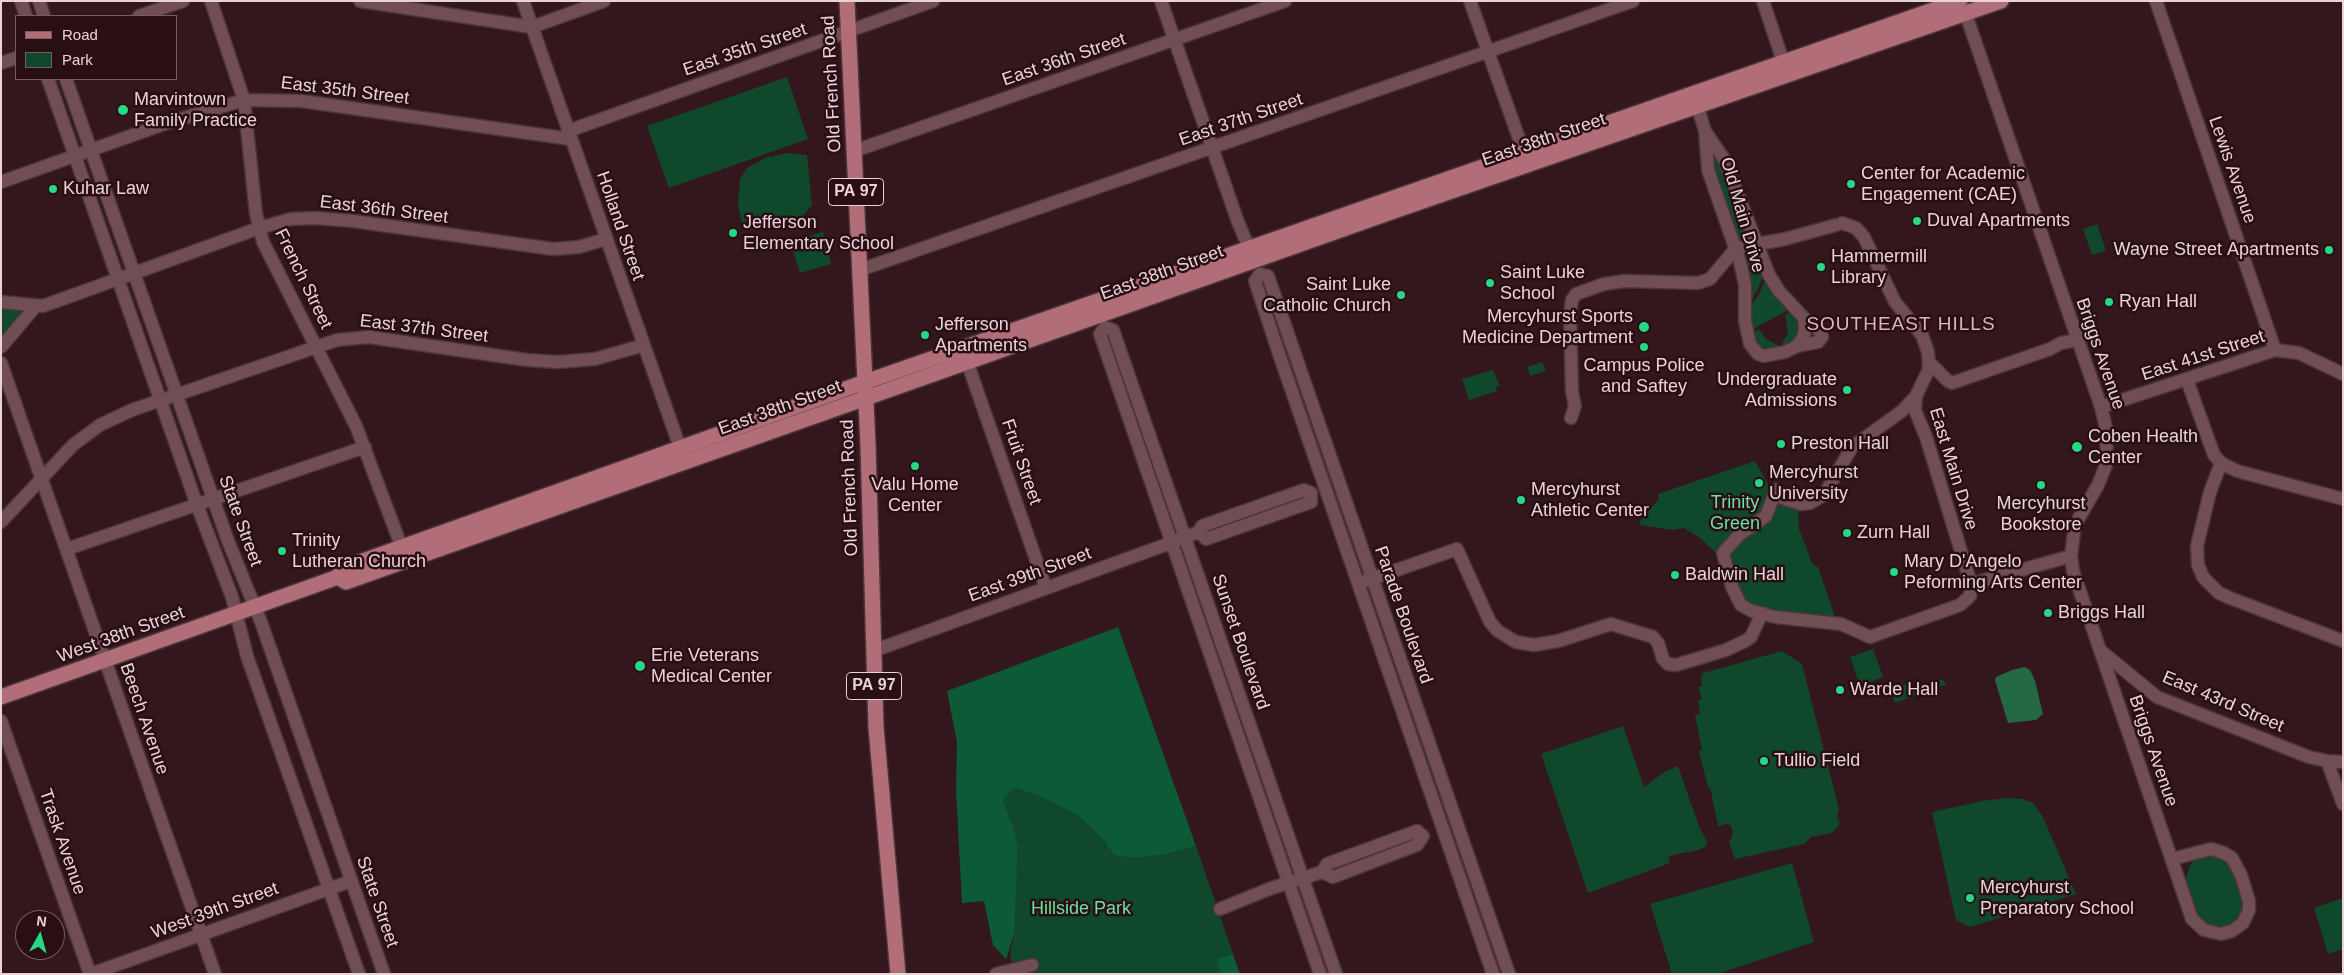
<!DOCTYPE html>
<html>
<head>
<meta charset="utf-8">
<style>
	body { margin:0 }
	#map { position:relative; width:2344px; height:975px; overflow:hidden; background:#33171c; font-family:Arial,sans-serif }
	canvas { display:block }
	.frame { position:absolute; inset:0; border:2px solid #e8d4d6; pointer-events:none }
	.legend { position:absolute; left:15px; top:15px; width:162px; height:65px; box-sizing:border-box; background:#290e13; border:1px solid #755d61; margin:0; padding:6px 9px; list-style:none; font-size:15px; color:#e8d4d6 }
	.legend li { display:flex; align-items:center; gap:10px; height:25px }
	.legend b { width:25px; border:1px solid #755d61 }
	.north { position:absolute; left:15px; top:910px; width:50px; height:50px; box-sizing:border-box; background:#290e13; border:1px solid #755d61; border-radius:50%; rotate:7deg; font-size:14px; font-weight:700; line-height:20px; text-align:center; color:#e8d4d6 }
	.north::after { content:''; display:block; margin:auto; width:18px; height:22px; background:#26d886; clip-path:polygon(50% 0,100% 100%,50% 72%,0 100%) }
</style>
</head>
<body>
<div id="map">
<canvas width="2344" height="975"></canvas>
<div class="frame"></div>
<ul class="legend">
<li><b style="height:6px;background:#b16d78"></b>Road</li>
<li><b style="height:14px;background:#0f482b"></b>Park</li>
</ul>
<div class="north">N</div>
</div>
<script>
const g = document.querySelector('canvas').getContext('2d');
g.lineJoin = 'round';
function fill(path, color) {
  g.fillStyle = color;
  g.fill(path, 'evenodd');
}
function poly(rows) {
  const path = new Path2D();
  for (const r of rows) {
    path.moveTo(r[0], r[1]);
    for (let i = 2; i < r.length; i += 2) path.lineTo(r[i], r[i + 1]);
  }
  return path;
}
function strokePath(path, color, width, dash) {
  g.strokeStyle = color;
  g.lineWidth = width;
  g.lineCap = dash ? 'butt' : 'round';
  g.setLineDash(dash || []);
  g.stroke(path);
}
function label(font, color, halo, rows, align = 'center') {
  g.font = font + ' Arial,sans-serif';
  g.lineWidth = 5;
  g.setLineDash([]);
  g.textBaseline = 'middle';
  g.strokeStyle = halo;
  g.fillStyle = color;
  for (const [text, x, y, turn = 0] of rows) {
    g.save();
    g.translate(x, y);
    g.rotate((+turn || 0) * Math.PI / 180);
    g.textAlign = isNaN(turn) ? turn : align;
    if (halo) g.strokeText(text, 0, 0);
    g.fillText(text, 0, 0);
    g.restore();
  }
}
fill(poly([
	[787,77,808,139,669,188,647,126],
	[786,153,807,155,812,205,796,224,743,230,738,205,740,179,747,168,765,158],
	[1714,158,1718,158,1747,231,1742,239,1736,237,1710,161],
	[2097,224,2106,251,2092,255,2083,229],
	[823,232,831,264,800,273,790,242],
	[1748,252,1755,254,1763,276,1757,291,1749,303,1743,257],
	[1766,278,1790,309,1749,331,1749,309,1759,294],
	[1,307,20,311,20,317,3,335,1,335],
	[1792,312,1798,321,1799,333,1797,339,1784,348,1782,344,1788,332,1785,315],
	[1759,329,1766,339,1778,345,1779,349,1765,353,1750,335],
	[1542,362,1546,371,1530,376,1527,367],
	[1493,370,1500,386,1496,387,1497,391,1469,400,1462,379],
	[1755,461,1777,500,1798,509,1799,529,1813,565,1818,567,1836,620,1769,611,1750,604,1742,596,1729,558,1716,553,1700,538,1684,528,1672,530,1640,525,1640,521,1659,499,1658,494],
	[1873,649,1883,677,1860,686,1850,657],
	[1782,651,1802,664,1839,809,1837,817,1840,824,1832,833,1811,837,1804,844,1735,859,1729,842,1733,835,1731,826,1727,824,1718,826,1710,787,1708,787,1699,751,1702,750,1695,715,1700,714,1698,700,1702,699,1698,687,1702,686,1701,678,1703,673],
	[1943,679,1946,685,1895,703,1891,692,1895,688,1911,682,1914,689],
	[1623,726,1644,787,1664,772,1678,766,1700,829,1707,841,1706,846,1699,850,1668,856,1670,863,1588,893,1541,754],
	[1016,788,1040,796,1077,815,1102,838,1114,855,1129,858,1163,855,1196,846,1233,954,1216,959,1221,974,1013,974,1010,952,1015,931,1016,890,1003,802,1006,795],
	[2007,798,2023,799,2033,803,2043,817,2076,894,1970,927,1956,920,1932,812,1982,801],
	[2212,854,2228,861,2240,888,2243,905,2240,916,2236,922,2225,927,2212,928,2201,920,2196,913,2188,888,2186,876,2192,862],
	[1792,863,1814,942,1717,974,1672,974,1650,904],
	[2343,898,2343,949,2328,954,2314,908]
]), '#0f482b');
fill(poly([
	[1118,627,1196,846,1163,855,1129,858,1114,855,1102,838,1077,815,1040,796,1016,788,1006,795,1003,802,1013,828,1017,845,1015,931,1006,959,993,945,984,901,962,903,956,790,957,742,947,691],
	[1233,954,1240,974,1221,974,1216,959]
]), '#0d5b36');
fill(poly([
	[2025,667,2030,670,2035,681,2043,714,2036,720,2008,723,1995,680,1996,677,2012,670]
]), '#236a44');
const minor = poly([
	[21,1,26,16],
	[39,1,44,16],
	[211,1,244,100,256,214,263,242,356,426,405,556],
	[360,1,532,27,604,1],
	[523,1,683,456],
	[1161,1,1238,222,1252,255],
	[1470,1,1527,161],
	[1763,1,1786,70],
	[2156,1,2275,350],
	[1963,6,2101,407,2107,432,2106,465,2098,485,2075,525,2071,556,2073,571,2192,919,2204,930,2221,934,2232,931,2243,923,2249,910,2249,901,2241,875,2232,858,2224,853,2211,849,2172,859],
	[139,16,183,1],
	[1,63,16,58],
	[48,79,197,505,232,597,247,656,359,974],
	[66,79,228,541,261,622,384,974],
	[1695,98,1705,131,1708,170,1740,262,1745,285,1745,321,1750,344,1758,354,1764,356,1785,352,1797,346,1802,339,1805,332,1804,318,1779,291,1769,275,1724,159,1705,131],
	[568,131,933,1],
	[854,151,1285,1],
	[1,182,164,124,244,100,301,101,571,139],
	[860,270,1633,1],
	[1260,274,1268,276,1509,974],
	[1260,274,1255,281,1280,357,1493,974],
	[1,302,43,306,259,228,291,219,316,218,353,221,553,249,579,247,606,239],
	[1797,346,1818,342,1822,337,1821,332,1804,318],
	[1,347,35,307],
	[964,353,1046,588],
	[1,363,215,974],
	[1930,363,1948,381,1952,383,2050,349,2061,343,2078,340],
	[2187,380,2214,455,2221,463,2237,471,2343,499],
	[2101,407,2275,350,2299,353,2343,374],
	[1571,418,1575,406,1572,392,1570,314,1572,300,1576,294,1604,284,1625,281,1698,283,1710,279,1736,248,1785,239,1836,225],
	[2221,463,2210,492,2197,546,2198,565,2203,577,2219,593,2230,598,2343,641],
	[1776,490,1766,516,1739,535,1723,553,1732,587,1741,605,1752,611,1775,617,1841,624,1870,637,1960,605,1970,596,1971,584,1926,437,1915,410,1916,396,1929,369,1928,352,1922,335,1895,302,1864,237,1856,228,1842,223],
	[1776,490,1782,498,1801,504,1810,503,1824,495,1852,447,1902,411,1916,396],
	[1,522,73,445,100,425,132,410,337,340,369,337,527,360,558,362,595,359,644,345],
	[67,549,365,447],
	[1365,581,1457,549,1490,622,1498,631,1516,642,1534,645,1558,641,1611,624,1653,637,1658,643,1663,659,1668,664,1676,665,1726,650,1747,640,1751,637,1762,613],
	[1971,584,2071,556],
	[873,651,1165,545,1199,532,1202,526,1304,490,1311,493,1311,502,1206,539,1199,532],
	[2101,651,2157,697,2309,757,2327,761,2343,762],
	[1,721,90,974],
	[2327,761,2343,804],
	[1417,831,1423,836,1417,845,1333,877,1322,872,1327,864,1417,831],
	[1220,909,1269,889,1322,872],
	[91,974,351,881],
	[996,974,1032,965],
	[1320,974,1100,334,1105,327,1113,330,1336,974]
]);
const major = poly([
	[847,1,868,445,876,727,898,974],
	[1959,1,865,382,343,568,338,577,346,582,1397,210,2001,1],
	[1,697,338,577]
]);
strokePath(minor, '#4b3538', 15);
strokePath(major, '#4b3538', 18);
strokePath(minor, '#704e53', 12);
strokePath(major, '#b16d78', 15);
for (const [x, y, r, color] of [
	[123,110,6,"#26d886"],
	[1851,184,5,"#26d886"],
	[53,189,5,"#26d886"],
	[1917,221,5,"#26d886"],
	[733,233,5,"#26d886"],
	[2329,250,5,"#26d886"],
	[1821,267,5,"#26d886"],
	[1490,283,5,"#26d886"],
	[1401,295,5,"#26d886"],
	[2109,302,5,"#26d886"],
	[1644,327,6,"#26d886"],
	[925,335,5,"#26d886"],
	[1644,347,5,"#26d886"],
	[1847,390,5,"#26d886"],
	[1781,444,5,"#26d886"],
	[2077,447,6,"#26d886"],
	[915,466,5,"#26d886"],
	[1759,483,5,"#26d886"],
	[2041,485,5,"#26d886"],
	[1521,500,5,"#26d886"],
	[1847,533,5,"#26d886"],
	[282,551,5,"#26d886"],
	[1894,572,5,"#26d886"],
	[1675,575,5,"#26d886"],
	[2048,613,5,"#26d886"],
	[640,666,6,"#26d886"],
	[1840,690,5,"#26d886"],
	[1764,761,5,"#26d886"],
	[1970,898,5,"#26d886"]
]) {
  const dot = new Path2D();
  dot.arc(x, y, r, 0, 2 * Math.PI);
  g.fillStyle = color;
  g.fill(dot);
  strokePath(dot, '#290e13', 2);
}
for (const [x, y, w] of [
	[856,192,55],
	[874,686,55]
]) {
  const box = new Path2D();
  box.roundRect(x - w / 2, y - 13.5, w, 27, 4);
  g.fillStyle = '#290e13';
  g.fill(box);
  strokePath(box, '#e8d4d6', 1);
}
label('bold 16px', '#e8d4d6', null, [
	["PA 97",856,192],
	["PA 97",874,686]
]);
label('18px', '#e8d4d6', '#290e13', [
	["East 35th Street",745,50,-19],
	["East 36th Street",1064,60,-19],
	["Old French Road",832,84,-93],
	["East 35th Street",345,91,7],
	["East 37th Street",1241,120,-19],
	["East 38th Street",1544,140,-19],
	["Lewis Avenue",2232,170,71],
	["East 36th Street",384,210,7],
	["Old Main Drive",1742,215,74],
	["Holland Street",620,226,71],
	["East 38th Street",1162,273,-20],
	["French Street",303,279,64],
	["East 37th Street",424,329,7],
	["Briggs Avenue",2100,354,71],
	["East 41st Street",2203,356,-18],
	["East 38th Street",780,408,-20],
	["Fruit Street",1021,462,71],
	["East Main Drive",1953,469,73],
	["Old French Road",850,488,-92],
	["State Street",240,521,70],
	["East 39th Street",1030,575,-20],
	["Parade Boulevard",1403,615,71],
	["West 38th Street",121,635,-20],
	["Sunset Boulevard",1240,642,71],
	["East 43rd Street",2223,702,23],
	["Beech Avenue",144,719,71],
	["Briggs Avenue",2153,751,71],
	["Trask Avenue",62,842,71],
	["State Street",377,902,71],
	["West 39th Street",215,911,-20]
]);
label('18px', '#e8d4d6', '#290e13', [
	["Marvintown",134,100],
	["Family Practice",134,121],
	["Center for Academic",1861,174],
	["Engagement (CAE)",1861,195],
	["Kuhar Law",63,189],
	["Duval Apartments",1927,221],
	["Jefferson",743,223],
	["Elementary School",743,244],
	["Wayne Street Apartments",2319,250,"right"],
	["Hammermill",1831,257],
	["Library",1831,278],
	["Saint Luke",1500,273],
	["School",1500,294],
	["Saint Luke",1391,285,"right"],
	["Catholic Church",1391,306,"right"],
	["Ryan Hall",2119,302],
	["Mercyhurst Sports",1633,317,"right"],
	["Medicine Department",1633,338,"right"],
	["Jefferson",935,325],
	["Apartments",935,346],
	["Campus Police",1644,366,"center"],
	["and Saftey",1644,387,"center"],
	["Undergraduate",1837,380,"right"],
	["Admissions",1837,401,"right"],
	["Coben Health",2088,437],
	["Center",2088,458],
	["Preston Hall",1791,444],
	["Mercyhurst",1769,473],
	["University",1769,494],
	["Valu Home",915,485,"center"],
	["Center",915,506,"center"],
	["Mercyhurst",1531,490],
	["Athletic Center",1531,511],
	["Mercyhurst",2041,504,"center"],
	["Bookstore",2041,525,"center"],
	["Zurn Hall",1857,533],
	["Trinity",292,541],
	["Lutheran Church",292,562],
	["Mary D'Angelo",1904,562],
	["Peforming Arts Center",1904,583],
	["Baldwin Hall",1685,575],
	["Briggs Hall",2058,613],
	["Erie Veterans",651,656],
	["Medical Center",651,677],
	["Warde Hall",1850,690],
	["Tullio Field",1774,761],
	["Mercyhurst",1980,888],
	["Preparatory School",1980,909]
], 'left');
label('18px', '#68e29d', '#290e13', [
	["Trinity",1735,503],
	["Green",1735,524],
	["Hillside Park",1081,909]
]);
g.letterSpacing = '1px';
label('19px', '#dcb5b9', '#290e13', [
	["SOUTHEAST HILLS",1901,325]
]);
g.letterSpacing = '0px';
</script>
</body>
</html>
